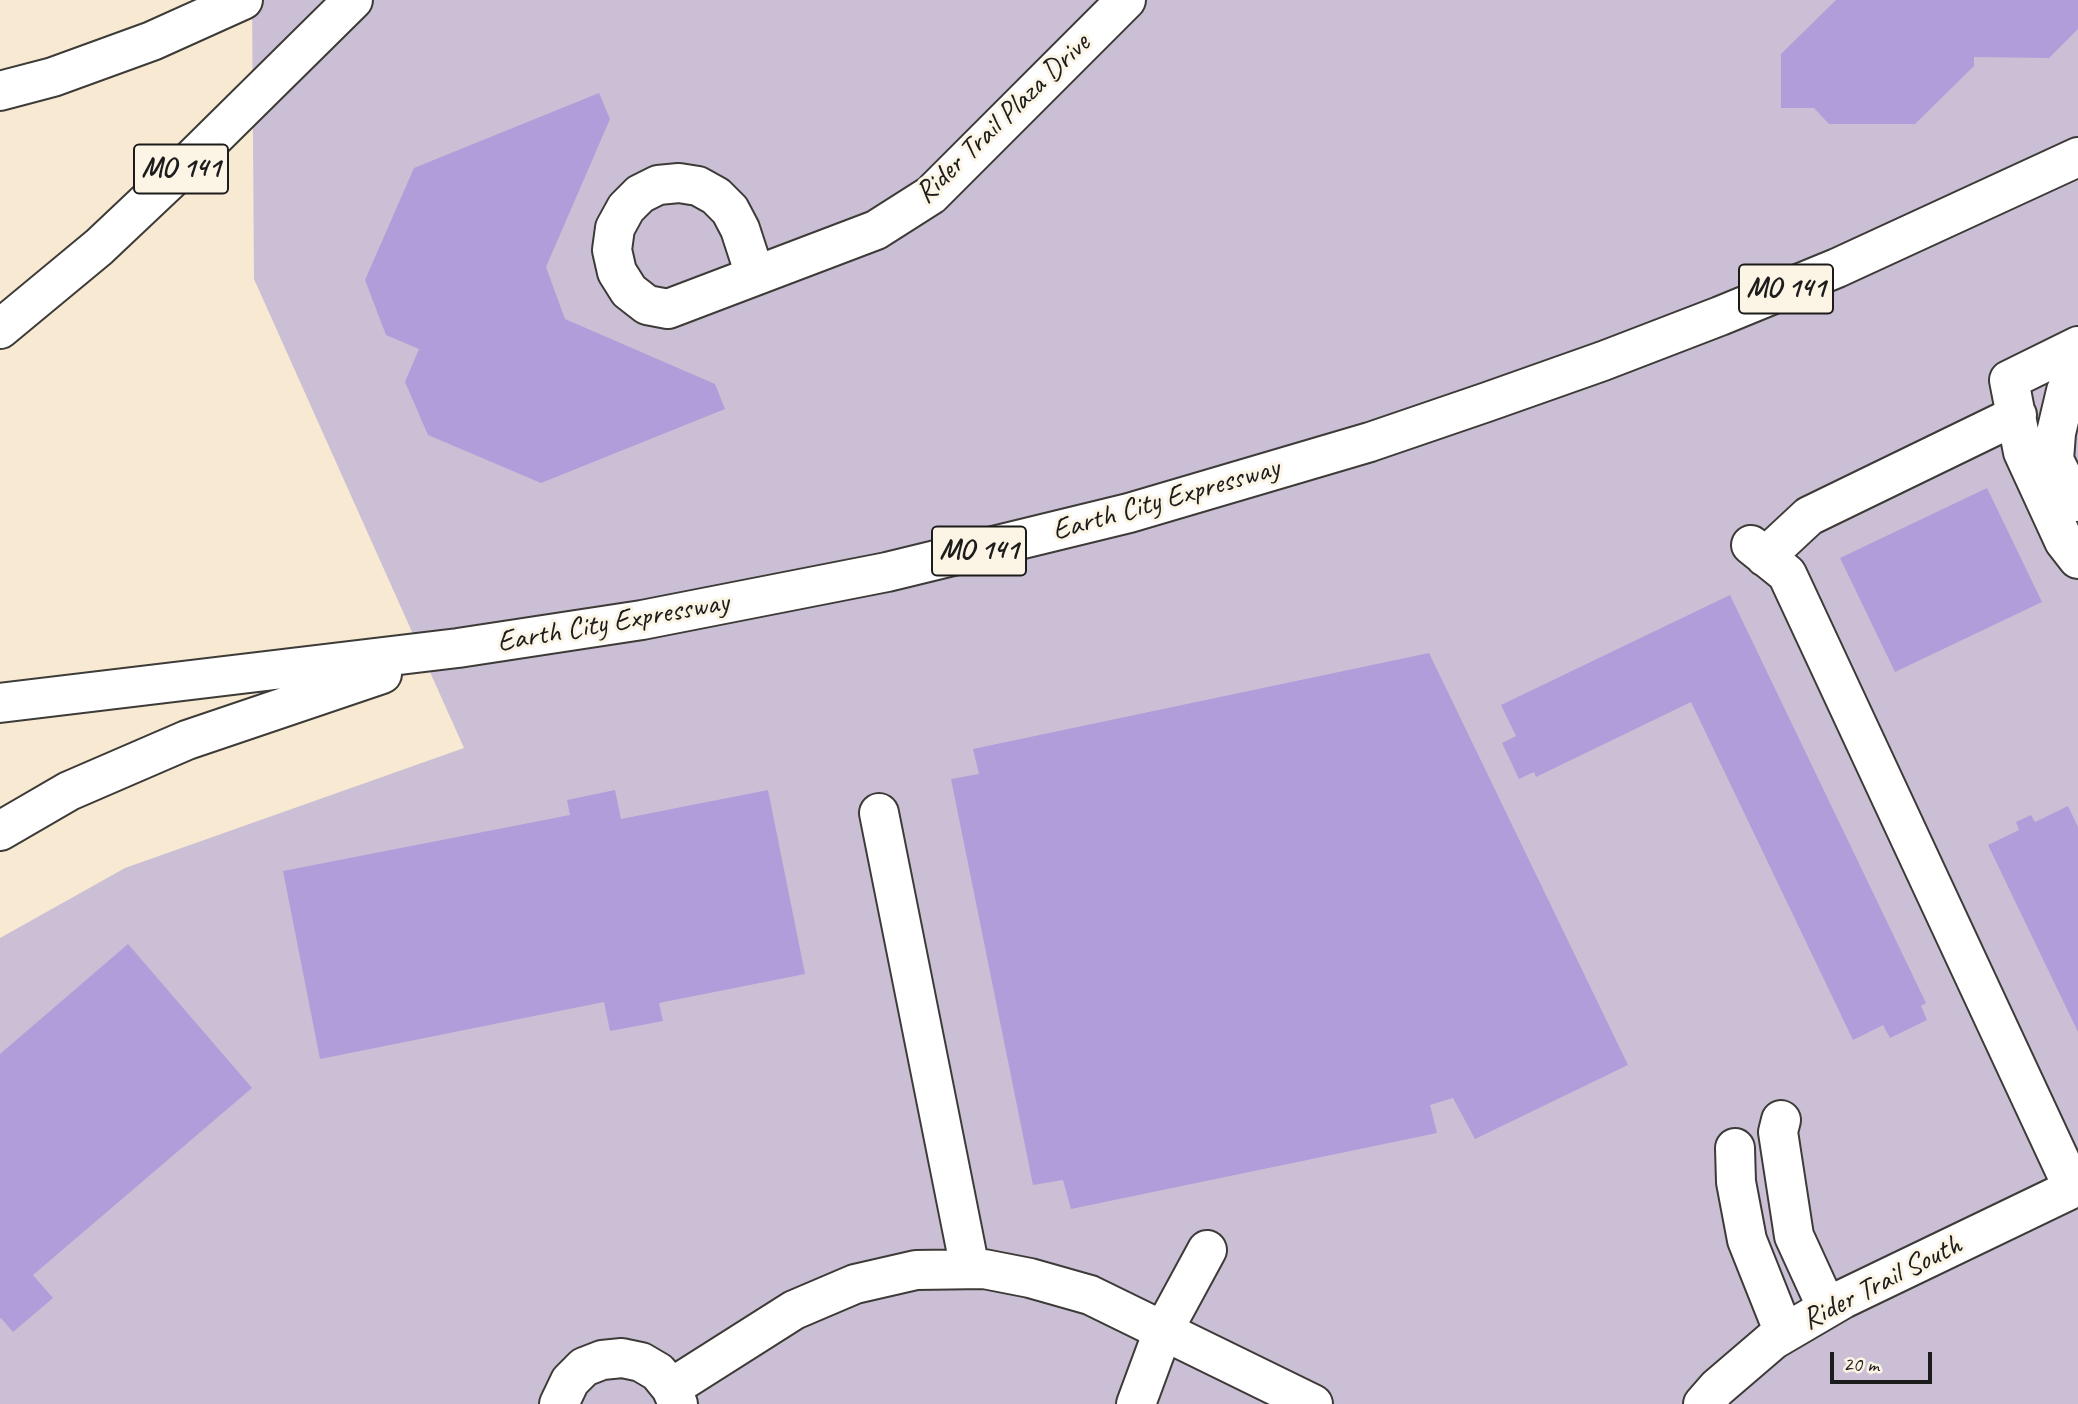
<!DOCTYPE html>
<html>
<head>
<meta charset="utf-8">
<style>
	body { margin:0 }
	#map { position:relative; width:2078px; height:1404px; overflow:hidden; background:#f8e9d3; font-family:Caveat,sans-serif }
	canvas { display:block }
	.scale { position:absolute; left:1830px; top:1352px; width:102px; height:32px; box-sizing:border-box; border:4px solid #1c1c1c; border-top:0; padding-left:9px; font-size:21px; line-height:24px; white-space:nowrap; color:#1c1c1c; -webkit-text-stroke:5px #fcf5e5; paint-order:stroke }
</style>
</head>
<body>
<div id="map">
<canvas width="2078" height="1404"></canvas>
<div class="scale">20 m</div>
</div>
<script>
const g = document.querySelector('canvas').getContext('2d');
g.lineJoin = 'round';
function fill(path, color) {
  g.fillStyle = color;
  g.fill(path, 'evenodd');
}
function poly(rows) {
  const path = new Path2D();
  for (const r of rows) {
    path.moveTo(r[0], r[1]);
    for (let i = 2; i < r.length; i += 2) path.lineTo(r[i], r[i + 1]);
  }
  return path;
}
function strokePath(path, color, width, dash) {
  g.strokeStyle = color;
  g.lineWidth = width;
  g.lineCap = dash ? 'butt' : 'round';
  g.setLineDash(dash || []);
  g.stroke(path);
}
function label(font, color, halo, rows, align = 'center') {
  g.font = font + ' Caveat,sans-serif';
  g.lineWidth = 6;
  g.setLineDash([]);
  g.textBaseline = 'middle';
  g.strokeStyle = halo;
  g.fillStyle = color;
  for (const [text, x, y, turn = 0] of rows) {
    g.save();
    g.translate(x, y);
    g.rotate((+turn || 0) * Math.PI / 180);
    g.textAlign = isNaN(turn) ? turn : align;
    if (halo) g.strokeText(text, 0, 0);
    g.fillText(text, 0, 0);
    g.restore();
  }
}
fill(poly([
	[252,0,2078,0,2078,1404,0,1404,0,938,125,868,464,748,254,279]
]), '#cbbfd5');
fill(poly([
	[1836,0,2078,0,2078,29,2049,58,1974,57,1974,66,1915,124,1829,124,1814,108,1781,108,1781,54],
	[599,93,610,119,546,267,565,319,715,384,725,409,541,483,428,435,405,382,419,349,386,335,365,280,414,168],
	[1987,488,2042,602,1895,672,1840,558],
	[1730,595,1926,1003,1921,1006,1927,1020,1890,1038,1883,1025,1853,1040,1691,702,1536,777,1534,772,1519,779,1502,743,1516,736,1501,705],
	[1429,653,1628,1065,1475,1139,1453,1098,1430,1105,1437,1133,1071,1209,1063,1180,1033,1185,951,779,979,774,973,749],
	[615,790,621,819,768,790,805,974,659,1003,663,1021,610,1031,604,1002,320,1059,283,871,570,815,567,800],
	[2068,806,2078,827,2078,1032,1988,845,2019,830,2016,822,2031,815,2035,822],
	[128,944,252,1088,33,1275,53,1298,13,1332,1,1318,0,1319,0,1054]
]), '#b19dd9');
const minor = poly([
	[755,275,740,229,730,210,716,196,698,186,679,183,658,185,640,194,626,208,615,228,612,250,617,272,629,291,647,305,668,309,876,230,931,195,1126,0],
	[2078,346,2009,380,2023,452,2064,541,2078,559],
	[2075,502,2054,460,2056,433,2066,391,2078,366],
	[1751,545,1787,574,2073,1188],
	[1765,557,1809,516,2017,415],
	[879,813,970,1269],
	[1781,1120,1778,1132,1794,1236,1827,1308],
	[1735,1148,1736,1182,1747,1240,1784,1333],
	[671,1388,794,1310,855,1284,916,1270,984,1269,1030,1278,1090,1295,1313,1404],
	[559,1404,570,1381,584,1367,602,1360,622,1358,641,1362,658,1372,671,1388,678,1404],
	[1136,1404,1163,1331,1207,1250],
	[1703,1404,1717,1388,1773,1340,1843,1299,2078,1186]
]);
const highway = poly([
	[0,91,53,77,152,41,243,0],
	[0,329,99,247,189,162,353,0],
	[0,703,458,648,642,620,887,572,1129,513,1370,442,1487,402,1603,361,1720,316,1837,268,2078,157],
	[0,831,69,791,187,740,382,674]
]);
strokePath(minor, '#3d3b37', 42);
strokePath(highway, '#3d3b37', 42);
strokePath(minor, '#fff', 38);
strokePath(highway, '#fff', 38);
for (const [x, y, w] of [
	[181,169,94],
	[1786,289,94],
	[979,551,94]
]) {
  const box = new Path2D();
  box.roundRect(x - w / 2, y - 24.5, w, 49, 5);
  g.fillStyle = '#fcf5e5';
  g.fill(box);
  strokePath(box, '#1c1c1c', 2);
}
label('bold 28px', '#1c1c1c', null, [
	["MO 141",181,169],
	["MO 141",1786,289],
	["MO 141",979,551]
]);
label('30px', '#1c1c1c', '#fcf5e5', [
	["Rider Trail Plaza Drive",1003,119,-44],
	["Earth City Expressway",1166,500,-16],
	["Earth City Expressway",613,623,-10],
	["Rider Trail South",1882,1283,-27]
]);
</script>
</body>
</html>
